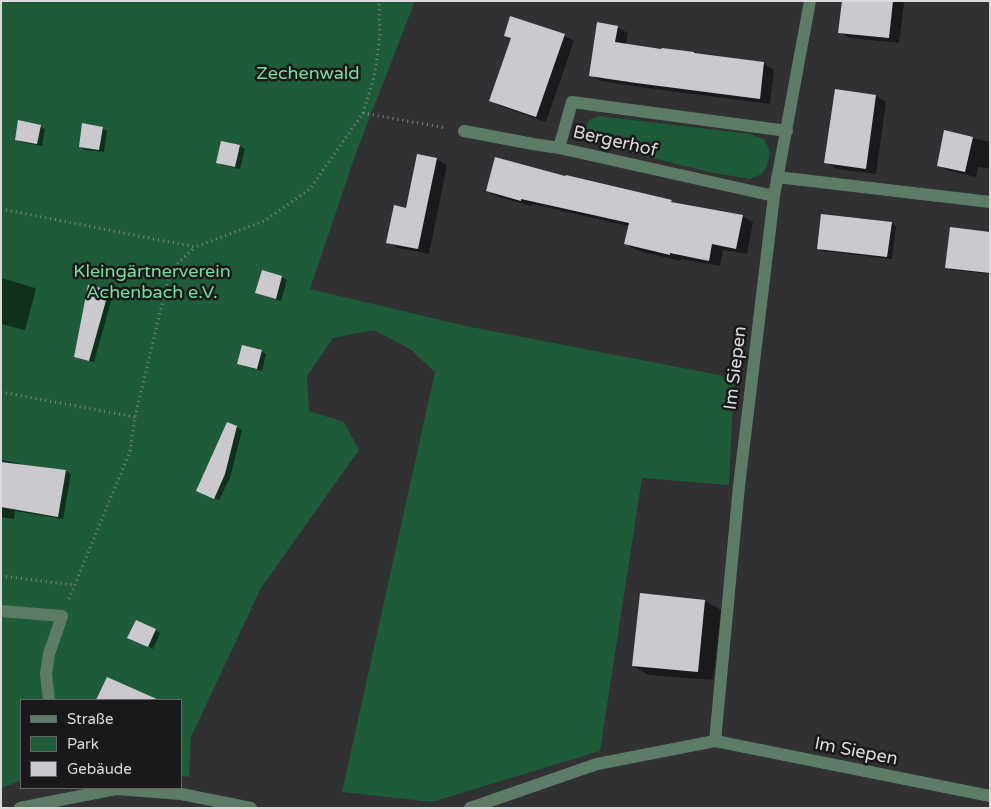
<!DOCTYPE html>
<html>
<head>
<meta charset="utf-8">
<style>
	body { margin:0 }
	#map { position:relative; width:991px; height:809px; overflow:hidden; background:#313033; font-family:"Varela Round",sans-serif }
	canvas { display:block }
	.frame { position:absolute; inset:0; border:2px solid #dbd9dc; pointer-events:none }
	.legend { position:absolute; left:20px; top:699px; width:162px; height:90px; box-sizing:border-box; background:#19181a; border:1px solid #676568; margin:0; padding:6px 9px; list-style:none; font-size:15px; color:#dbd9dc }
	.legend li { display:flex; align-items:center; gap:10px; height:25px }
	.legend b { width:25px; border:1px solid #676568 }
</style>
</head>
<body>
<div id="map">
<canvas width="991" height="809"></canvas>
<div class="frame"></div>
<ul class="legend">
<li><b style="height:6px;background:#5d7c67"></b>Straße</li>
<li><b style="height:14px;background:#1e5b38"></b>Park</li>
<li><b style="height:14px;background:#cbc9ce"></b>Gebäude</li>
</ul>
</div>
<script>
const g = document.querySelector('canvas').getContext('2d');
g.lineJoin = 'round';
function fill(path, color) {
  g.fillStyle = color;
  g.fill(path, 'evenodd');
}
function poly(rows) {
  const path = new Path2D();
  for (const r of rows) {
    path.moveTo(r[0], r[1]);
    for (let i = 2; i < r.length; i += 2) path.lineTo(r[i], r[i + 1]);
  }
  return path;
}
function strokePath(path, color, width, dash) {
  g.strokeStyle = color;
  g.lineWidth = width;
  g.lineCap = dash ? 'butt' : 'round';
  g.setLineDash(dash || []);
  g.stroke(path);
}
function label(font, color, halo, rows, align = 'center') {
  g.font = font + ' "Varela Round",sans-serif';
  g.lineWidth = 5;
  g.setLineDash([]);
  g.textBaseline = 'middle';
  g.strokeStyle = halo;
  g.fillStyle = color;
  for (const [text, x, y, turn = 0] of rows) {
    g.save();
    g.translate(x, y);
    g.rotate((+turn || 0) * Math.PI / 180);
    g.textAlign = isNaN(turn) ? turn : align;
    if (halo) g.strokeText(text, 0, 0);
    g.fillText(text, 0, 0);
    g.restore();
  }
}
fill(poly([
	[1,1,415,1,356,153,310,289,466,326,734,378,729,485,642,478,600,751,432,802,342,792,435,372,410,349,374,330,333,338,307,376,309,411,344,422,359,450,261,588,191,737,189,777,181,776,181,700,21,700,21,781,1,788],
	[599,116,750,134,765,140,770,152,767,166,762,174,750,179,709,172,592,143,584,132,589,120]
]), '#1e5b38');
fill(poly([
	[843,1,901,1,904,3,899,43,850,38,840,32],
	[511,17,565,36,574,41,546,122,500,106,491,101,512,39,505,36],
	[617,27,628,33,626,45,764,64,774,70,770,104,647,88,601,81,591,75],
	[876,96,886,102,876,174,837,169,826,162],
	[40,126,45,129,42,146,21,142,16,139],
	[102,128,107,131,104,152,85,150,80,147],
	[945,132,990,142,990,168,978,167,976,177,949,171,938,165],
	[222,142,240,146,245,149,240,169,223,165,218,162],
	[436,159,447,165,429,254,398,248,388,242],
	[566,178,671,201,676,204,742,216,753,222,747,254,723,250,720,266,681,259,680,261,636,250,625,244,629,226,532,204,532,206,498,197,487,191],
	[891,223,896,226,892,259,823,251,818,248],
	[990,233,990,274,952,270,947,267],
	[262,272,282,277,287,280,281,301,262,295,257,292],
	[1,278,32,287,36,289,25,330,1,324],
	[108,291,113,294,94,362,80,359,75,356],
	[261,351,266,354,262,371,244,366,239,363],
	[237,427,242,430,230,478,219,500,201,492],
	[1,460,18,463,22,466,66,471,71,474,63,519,15,511,14,519,1,517],
	[705,601,721,610,713,680,649,675,633,666],
	[155,630,160,633,153,649,134,640]
]), '#0007');
fill(poly([
	[842,1,893,1,889,38,838,33],
	[510,16,565,34,536,117,489,101,511,38,504,36],
	[597,22,618,26,615,42,661,49,662,48,694,52,694,53,764,62,760,99,636,83,589,76],
	[835,89,876,95,866,169,824,163],
	[18,120,41,125,37,144,15,140],
	[82,123,103,127,99,150,79,147],
	[944,130,973,137,965,172,937,166],
	[221,141,240,145,235,167,216,163],
	[417,154,437,158,418,249,386,243,394,205,406,208],
	[495,157,565,176,566,175,672,200,671,202,743,215,736,249,712,244,709,261,670,253,670,255,624,244,629,223,521,199,521,201,486,191],
	[821,214,892,222,887,257,817,249],
	[950,227,990,232,990,273,945,268],
	[262,270,282,276,276,299,255,293],
	[88,285,109,290,89,361,74,357],
	[242,345,262,350,257,369,237,364],
	[227,422,237,426,225,474,214,499,196,491],
	[1,462,66,470,58,517,1,507],
	[640,593,705,600,698,672,632,666],
	[136,620,156,629,148,647,127,638],
	[107,677,159,700,96,700]
]), '#cbc9ce');
strokePath(poly([
	[363,113,446,128],
	[1,209,195,247,264,221,310,189,363,113,374,77,380,36,379,1],
	[1,392,135,417],
	[1,576,74,585],
	[69,599,130,451,135,417,170,271,194,248]
]), '#848386', 3, [1, 4]);
strokePath(poly([
	[464,131,533,144,559,148,774,196],
	[559,148,572,102,787,131],
	[777,177,990,202],
	[1,611,62,616,49,654,46,674,49,700],
	[715,741,739,486,774,196,810,1],
	[20,808,116,789,181,794,251,808],
	[470,808,597,764,715,741,990,796]
]), '#5d7c67', 12);
label('18px', '#75e19e', '#19181a', [
	["Zechenwald",308,74],
	["Kleingärtnerverein",152,272],
	["Achenbach e.V.",152,293]
]);
label('18px', '#dbd9dc', '#19181a', [
	["Bergerhof",615,142,13],
	["Im Siepen",736,368,-83],
	["Im Siepen",856,752,11]
]);
</script>
</body>
</html>
